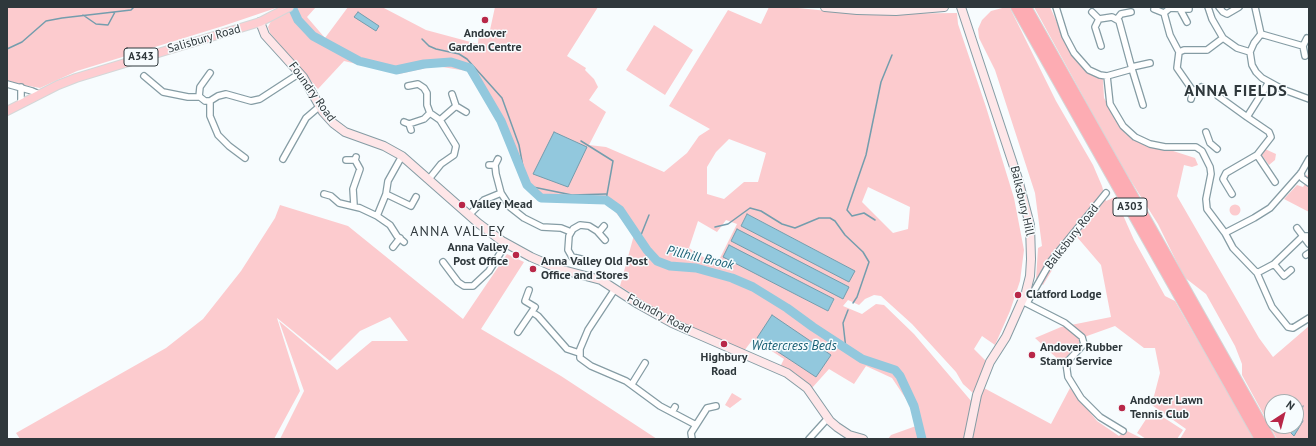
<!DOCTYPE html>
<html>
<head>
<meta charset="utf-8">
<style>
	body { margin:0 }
	#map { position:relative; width:1316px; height:446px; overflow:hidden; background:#f7fcfe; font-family:"PT Sans",sans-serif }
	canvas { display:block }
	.frame { position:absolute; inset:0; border:8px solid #2f383c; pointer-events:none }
	.north { position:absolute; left:1264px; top:394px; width:40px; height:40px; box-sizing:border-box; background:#f7fcfe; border:1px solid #a7aeb0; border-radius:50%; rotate:36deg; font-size:11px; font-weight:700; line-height:16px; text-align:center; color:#2f383c }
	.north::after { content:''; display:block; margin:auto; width:14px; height:18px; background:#b82748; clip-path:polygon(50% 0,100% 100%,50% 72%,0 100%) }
</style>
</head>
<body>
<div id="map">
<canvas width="1316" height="446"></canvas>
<div class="frame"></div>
<div class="north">N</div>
</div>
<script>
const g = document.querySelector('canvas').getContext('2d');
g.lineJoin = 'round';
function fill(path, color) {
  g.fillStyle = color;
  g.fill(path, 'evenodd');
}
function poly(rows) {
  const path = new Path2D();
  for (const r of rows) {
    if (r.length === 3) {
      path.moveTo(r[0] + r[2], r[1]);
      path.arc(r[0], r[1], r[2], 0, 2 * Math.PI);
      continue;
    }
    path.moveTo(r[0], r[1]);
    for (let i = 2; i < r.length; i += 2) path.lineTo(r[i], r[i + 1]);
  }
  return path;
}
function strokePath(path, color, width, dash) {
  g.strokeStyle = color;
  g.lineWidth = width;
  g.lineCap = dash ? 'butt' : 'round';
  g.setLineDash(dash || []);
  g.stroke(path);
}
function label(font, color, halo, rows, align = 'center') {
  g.font = font + ' "PT Sans",sans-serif';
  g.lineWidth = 3;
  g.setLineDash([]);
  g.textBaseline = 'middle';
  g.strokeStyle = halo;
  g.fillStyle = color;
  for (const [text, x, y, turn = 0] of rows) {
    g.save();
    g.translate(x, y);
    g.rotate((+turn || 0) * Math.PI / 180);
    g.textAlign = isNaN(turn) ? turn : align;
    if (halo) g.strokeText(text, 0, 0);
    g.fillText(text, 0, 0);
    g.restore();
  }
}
fill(poly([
	[7,7,279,7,223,26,77,71,40,88,7,82],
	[293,7,316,7,307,17,325,38,348,7,382,7,426,30,478,44,479,31,490,30,495,7,598,7,567,56,586,68,585,70,594,79,598,87,589,100,606,112,589,145,606,147,664,172,687,153,699,136,710,129,669,106,728,10,761,24,769,7,788,7,858,14,957,13,958,24,986,107,1014,198,1024,250,1020,281,1010,311,995,345,982,336,974,349,986,361,973,393,963,384,956,372,912,324,881,296,874,295,865,299,859,305,848,300,843,306,862,314,876,304,884,305,914,334,972,402,964,439,888,439,891,435,916,426,912,408,892,378,866,366,854,384,829,369,812,388,795,373,780,367,784,359,753,339,744,351,668,317,620,286,634,235,608,203,541,199,527,185,499,124,467,71,436,66,399,74,344,61,318,89,270,33,268,27,271,21],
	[729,139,766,153,758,182,744,182,724,199,707,194,707,167,716,152],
	[868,187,910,207,908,229,893,233,862,202],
	[747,214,855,271,741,226],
	[726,220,737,224,720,258,711,262,689,248,698,221,717,232],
	[723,256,834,300,828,311],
	[1006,7,1010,8,1056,101,1093,165,1102,186,1106,201,1115,197,1134,240,1165,296,1175,301,1255,439,1180,439,1186,429,1149,403,1154,396,1160,373,1155,348,1144,348,1115,326,1087,336,1062,363,1035,338,1061,327,1111,317,1101,265,1077,237,1060,257,1043,285,1036,280,1038,248,1042,246,1035,193,995,70,979,38,978,29,982,20,991,11],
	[1034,7,1050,7,1069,49,1090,74,1103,79,1104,98,1121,128,1126,134,1149,147,1170,150,1195,158,1198,165,1192,167,1184,165,1177,196,1259,338,1273,357,1309,326,1309,439,1277,439,1242,375,1242,364,1235,346,1206,294,1184,277,1158,224,1119,162],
	[1272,402,1296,402,1296,426,1272,426],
	[654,25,693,50,665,95,626,70],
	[1265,149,1276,154,1275,160,1269,165,1261,154],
	[1305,175,1309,176,1309,212,1284,199,1297,185,1303,187,1307,181,1303,177],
	[1235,210,5.5],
	[280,205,348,226,463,319,507,254,524,262,481,329,561,376,657,439,280,439,304,391,279,321,337,370,372,341,408,341,390,317,360,331,330,361,277,318,300,391,274,439,20,439,16,433,166,348,203,319,241,271,275,218],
	[984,388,1051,424,1070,388,1097,421,1119,436,1125,430,1143,439,970,439,980,397],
	[732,393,742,399,730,408,725,405],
	[1152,410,1183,430,1177,439,1146,439,1137,433]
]), '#fccbce');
const water = poly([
	[358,12,379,26,376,31,354,17,358,12],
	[554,132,587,147,568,187,533,174,554,132],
	[747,214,855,271,849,282,741,226,747,214],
	[737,229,849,287,843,299,731,241,737,229],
	[729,245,834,299,828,311,723,257,729,245],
	[772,315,831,355,816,377,757,338,772,315],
	[1303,406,1301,416,1303,421,1294,436,1291,433,1290,426,1296,426,1296,416,1303,406]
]);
fill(water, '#92c8dd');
strokePath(water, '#749dad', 1);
strokePath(poly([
	[83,15,96,24,108,25,115,12],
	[422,39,429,46,436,49,459,54,467,59,502,98,519,145,525,178,529,184,533,187,572,195,606,194],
	[7,49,22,42,46,21,62,18,131,10,134,7],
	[581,141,613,161,606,200],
	[875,220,864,213,852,216,847,210,866,155,881,82,892,55],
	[715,227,728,224,750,208,761,211,782,224,795,228,819,218,830,218,835,221,845,235,863,252,869,262,857,297,853,303],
	[639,240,649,215],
	[846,349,843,323,848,310]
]), '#749dad', 1.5);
strokePath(poly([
	[292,7,298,20,313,36,359,61,396,70,424,64,451,62,470,68,501,121,527,185,541,198,606,200,620,210,647,250,657,261,670,266,696,268,732,278,753,287,787,308,813,327,862,359,895,370,900,376,914,406,922,439]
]), '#92c8dd', 9);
const street = poly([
	[1056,7,1065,36,1074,53,1089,70,1100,75,1107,76,1110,104,1123,126,1135,137,1150,144,1165,147,1196,147,1202,151,1210,167,1211,174,1206,199,1207,209,1225,233,1254,218,1270,208,1301,173,1309,159],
	[1208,7,1212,19,1223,38,1237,48,1250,52],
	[1219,7,1223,12,1227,14,1239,7],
	[1255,7,1261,34],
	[1154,9,1164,13],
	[1180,9,1187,22],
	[1092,12,1099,19,1112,17,1119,21,1132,69],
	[1099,19,1095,27,1101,46],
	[1117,19,1121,14,1131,12],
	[1261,34,1254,43,1250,52,1252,65,1256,72,1262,78,1282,89,1309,99],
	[1261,34,1303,46,1307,38],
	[1303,46,1305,56],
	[1179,52,1170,35,1164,13,1170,8,1189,9],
	[1132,67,1150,63],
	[144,76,163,92,188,97,200,97,205,101,210,101],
	[1107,76,1132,69,1143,105],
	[7,84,32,91,39,94],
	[408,86,418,84,424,88,427,93,427,105,430,113,440,120,456,146,454,155,441,164,429,179],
	[21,87,21,103],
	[1193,91,1177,68,1179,52,1184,50,1207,50,1223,38],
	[452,94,456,106,466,112],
	[1218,96,1247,117],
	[199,97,200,87,210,73],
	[1191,99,1193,91,1201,87],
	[210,101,218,96,226,94,251,101,260,99,300,73],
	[210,101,210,116,218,135,229,146,245,158],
	[440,120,456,106],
	[404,122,409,124,411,130],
	[409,124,424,119,430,113],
	[1206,132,1210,143,1217,149],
	[1257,155,1275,182],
	[283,159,306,118,320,106],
	[498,159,495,165,496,174,501,193],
	[346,160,355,160,356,157],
	[489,165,495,165],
	[1301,173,1302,178,1309,183],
	[324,194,331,196,339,203,360,208,377,216,390,225,397,236,404,242],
	[386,194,411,206,416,197],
	[1232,194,1223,179,1226,173,1257,155,1271,137,1269,132,1247,117,1269,82],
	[354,205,353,189,360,169,355,160],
	[469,215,484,200,501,193,510,207,524,218,542,227,561,228,571,232],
	[377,216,386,194,388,181,402,156],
	[1297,228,1303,236,1309,236],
	[599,232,604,226],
	[1225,233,1233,248,1257,273,1272,307,1288,327,1293,328,1309,318],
	[393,247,400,238],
	[1306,255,1309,253],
	[581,259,572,257,568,250,569,236,573,229,580,225,589,226,597,231,605,240],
	[443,262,458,282,464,286,473,286,489,271,506,244],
	[1274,264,1284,276,1291,270],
	[1257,273,1274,264,1303,236,1309,244],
	[615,289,588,330,580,349,580,358,591,366,626,381,660,406,696,425],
	[1022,301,1065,323,1082,337,1084,344,1066,363,1068,377,1081,398,1100,417,1123,431],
	[1027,303,1051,261,1106,193],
	[532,312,538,316,567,349,579,353],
	[518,332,535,307,525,301,529,290],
	[632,384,645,363],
	[672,412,675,407],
	[692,439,691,433,707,408,716,406],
	[809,439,828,418]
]);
const secondary = poly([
	[825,7,857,10,896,11,944,7],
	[961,7,1018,179,1030,225,1031,259,1030,276,1026,292,1006,337,990,362,977,395,968,439],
	[260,22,265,35,303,77,323,112,333,123,345,132,384,146,402,156,478,223,502,241,531,257,559,269,601,280,638,304,672,323,787,373,807,388,830,421,837,427,849,435,863,439]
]);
const primary = poly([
	[7,111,58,85,76,78,260,22,289,7]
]);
const highway = poly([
	[1016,7,1260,439],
	[1026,7,1270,439]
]);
strokePath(street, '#859ca4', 8);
strokePath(secondary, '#859ca4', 10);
strokePath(primary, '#d5d7d8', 10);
strokePath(highway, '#d5d7d8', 12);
strokePath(street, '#fff', 5.5);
strokePath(secondary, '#fee6e8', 8);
strokePath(primary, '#fecdd1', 8);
strokePath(highway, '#fdacb3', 10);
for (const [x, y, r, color] of [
	[485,20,4,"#b82748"],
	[462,205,4,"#b82748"],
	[516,255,4,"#b82748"],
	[533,269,4,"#b82748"],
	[1018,295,4,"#b82748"],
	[724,344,4,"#b82748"],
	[1032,355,4,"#b82748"],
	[1122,408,4,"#b82748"]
]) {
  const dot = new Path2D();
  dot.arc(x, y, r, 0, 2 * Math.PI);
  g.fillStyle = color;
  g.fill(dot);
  strokePath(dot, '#f7fcfe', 1.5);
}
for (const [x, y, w] of [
	[141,57,34],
	[1130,207,34]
]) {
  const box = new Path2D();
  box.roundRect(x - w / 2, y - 9, w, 18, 3);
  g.fillStyle = '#f7fcfe';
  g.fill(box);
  strokePath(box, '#2f383c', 1);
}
label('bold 11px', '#2f383c', null, [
	["A343",141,57],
	["A303",1130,207]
]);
label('bold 12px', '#2f383c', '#f7fcfe', [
	["Andover",485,34,"center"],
	["Garden Centre",485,48,"center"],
	["Valley Mead",470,205],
	["Anna Valley",508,248,"right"],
	["Post Office",508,262,"right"],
	["Anna Valley Old Post",541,262],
	["Office and Stores",541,276],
	["Clatford Lodge",1026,295],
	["Andover Rubber",1040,348],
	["Stamp Service",1040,362],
	["Highbury",724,358,"center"],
	["Road",724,372,"center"],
	["Andover Lawn",1130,401],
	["Tennis Club",1130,415]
], 'left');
label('12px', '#2f383c', '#f7fcfe', [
	["Salisbury Road",204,39,-16],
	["Foundry Road",312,92,54],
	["Balksbury Hill",1022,201,77],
	["Balksbury Road",1072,237,-52],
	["Foundry Road",659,314,28]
]);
label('italic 13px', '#1a6075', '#f7fcfe', [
	["Pillhill Brook",700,258,13],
	["Watercress Beds",794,346]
]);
g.letterSpacing = '1px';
label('14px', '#2f383c', '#f7fcfe', [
	["ANNA VALLEY",458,232]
]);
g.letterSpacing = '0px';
g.letterSpacing = '1px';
label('bold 16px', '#2f383c', '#f7fcfe', [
	["ANNA FIELDS",1236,91]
]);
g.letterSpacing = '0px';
</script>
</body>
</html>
